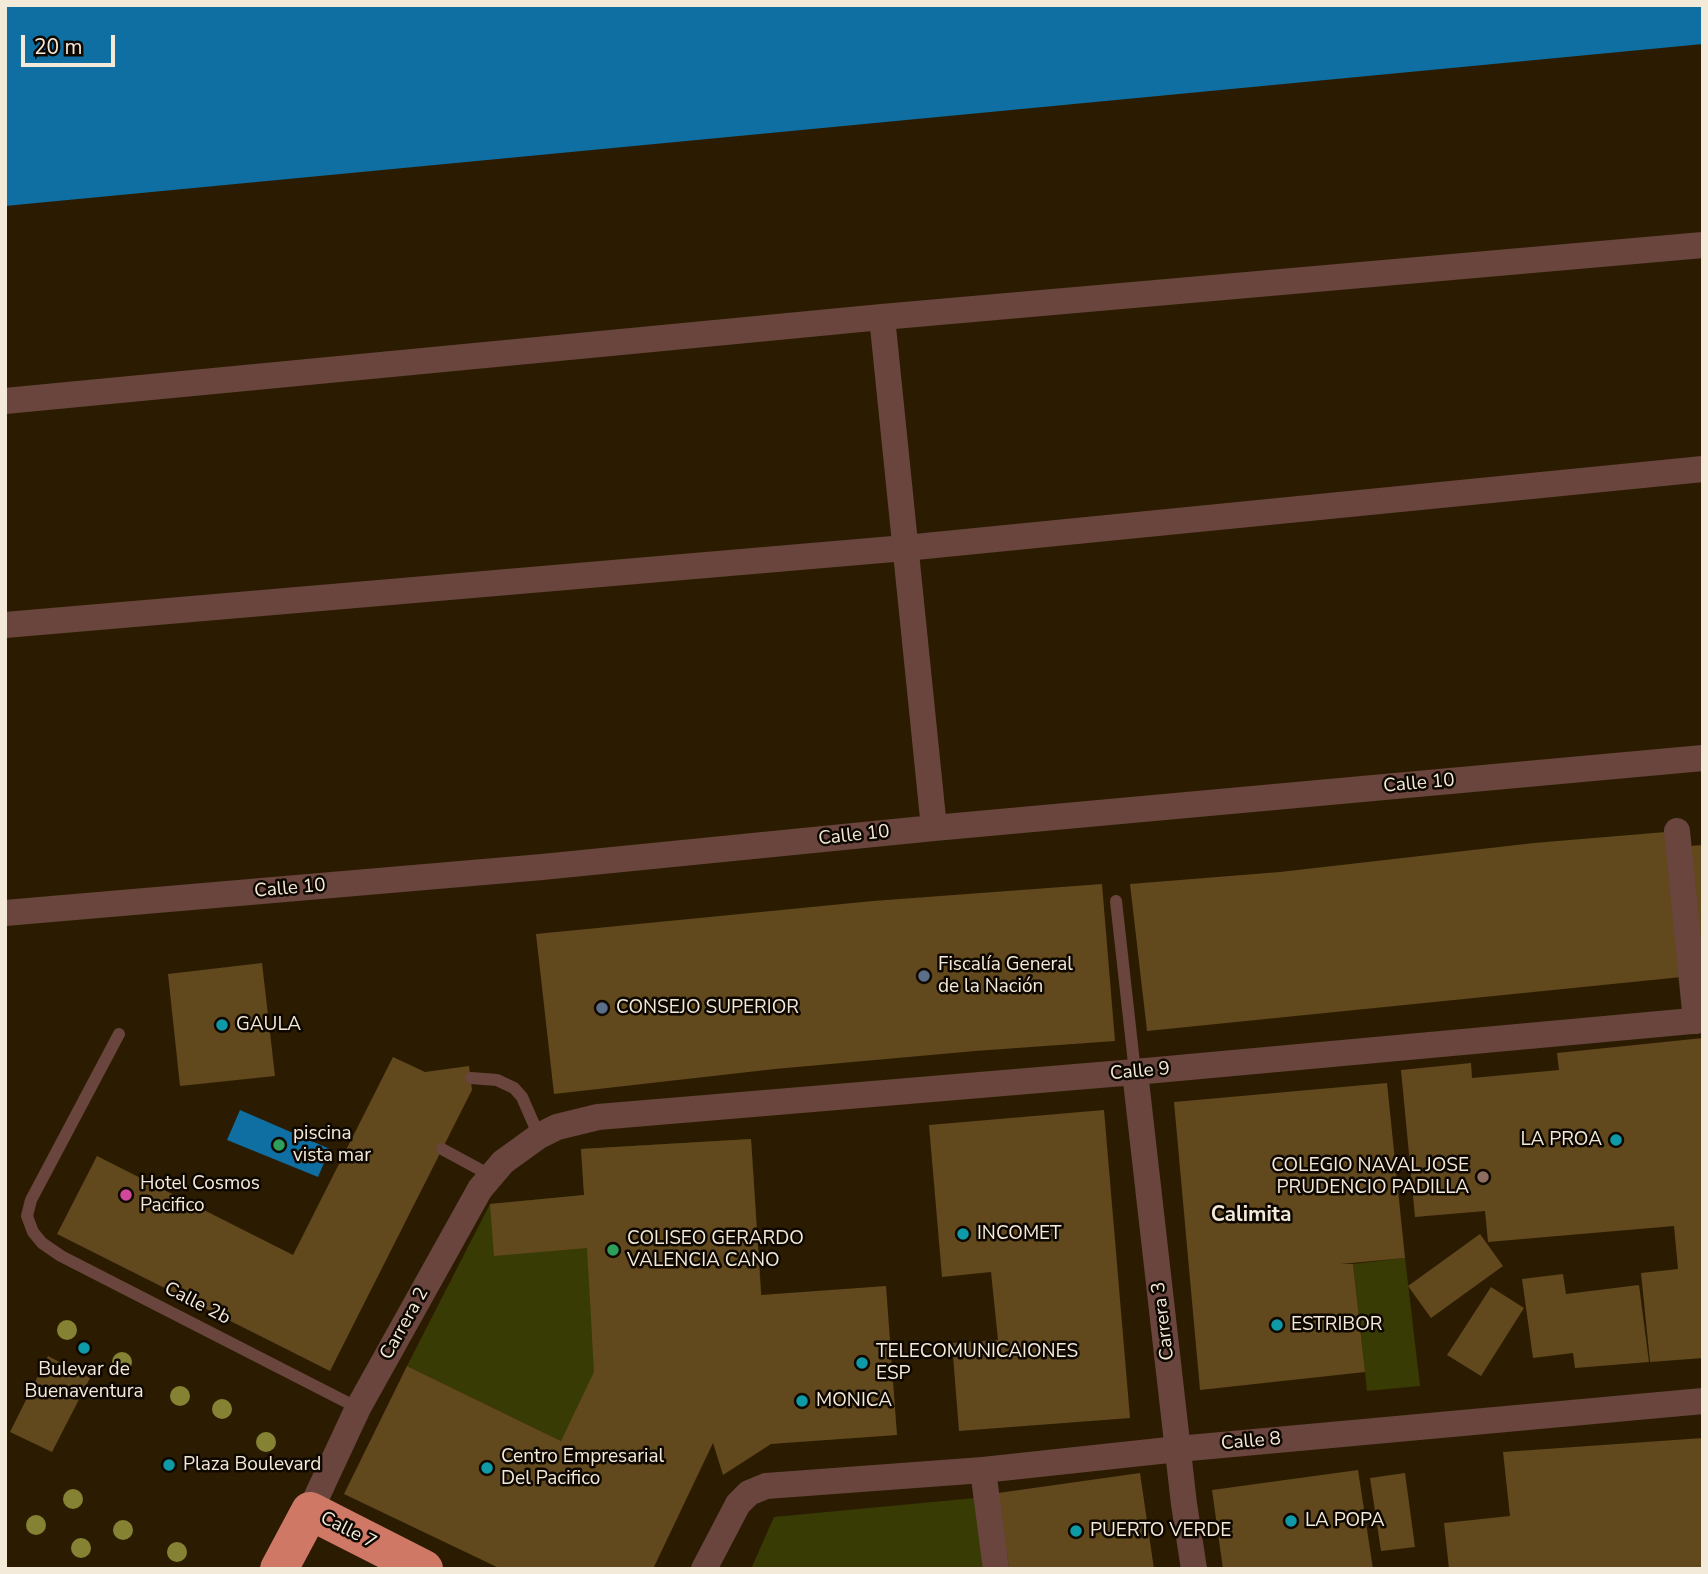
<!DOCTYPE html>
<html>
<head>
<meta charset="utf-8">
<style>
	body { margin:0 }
	#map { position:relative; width:1708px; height:1574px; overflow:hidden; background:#2b1c01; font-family:"Nunito Sans",sans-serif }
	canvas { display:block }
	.frame { position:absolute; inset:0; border:7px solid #f4eada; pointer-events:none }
	.scale { position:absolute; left:21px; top:35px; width:94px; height:32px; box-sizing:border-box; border:4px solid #f4eada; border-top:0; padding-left:9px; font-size:21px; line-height:24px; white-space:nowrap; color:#f4eada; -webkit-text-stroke:5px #0e0801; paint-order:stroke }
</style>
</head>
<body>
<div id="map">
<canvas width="1708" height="1574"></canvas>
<div class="frame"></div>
<div class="scale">20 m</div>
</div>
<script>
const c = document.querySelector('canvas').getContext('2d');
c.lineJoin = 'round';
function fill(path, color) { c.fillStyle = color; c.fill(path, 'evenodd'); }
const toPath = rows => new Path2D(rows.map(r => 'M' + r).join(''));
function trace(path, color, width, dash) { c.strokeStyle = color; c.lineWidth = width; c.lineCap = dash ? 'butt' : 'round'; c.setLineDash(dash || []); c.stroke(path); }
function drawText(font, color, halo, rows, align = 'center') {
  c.font = font + ' "Nunito Sans",sans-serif'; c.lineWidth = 5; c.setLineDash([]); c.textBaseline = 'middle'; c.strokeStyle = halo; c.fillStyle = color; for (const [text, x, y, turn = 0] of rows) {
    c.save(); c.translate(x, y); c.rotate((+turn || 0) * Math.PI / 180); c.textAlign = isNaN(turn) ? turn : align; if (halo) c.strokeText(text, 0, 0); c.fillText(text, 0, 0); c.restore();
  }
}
const green = toPath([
	[751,1139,766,1362,561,1441,407,1366,490,1204,584,1195,581,1149],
	[1405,1258,1420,1386,1367,1391,1353,1264],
	[975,1498,985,1569,751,1569,774,1517]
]);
const water = toPath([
	[5,5,1703,5,1703,44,5,206],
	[240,1110,330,1149,318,1177,227,1140]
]);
const building = toPath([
	[1666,832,1682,977,1147,1031,1130,884,1280,872,1534,843],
	[1703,845,1703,969,1689,846],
	[1102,884,1115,1041,975,1051,775,1069,554,1094,536,934,873,901],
	[262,963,275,1076,180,1086,168,974],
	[1703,1038,1703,1358,1650,1362,1641,1273,1678,1269,1674,1226,1488,1242,1485,1211,1415,1217,1401,1070,1471,1063,1472,1078,1559,1070,1557,1053],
	[393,1057,425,1072,469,1066,472,1090,330,1371,57,1234,97,1156,293,1255],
	[1387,1083,1405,1258,1341,1264,1353,1264,1365,1372,1200,1390,1174,1102],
	[1104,1110,1130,1418,959,1431,952,1343,998,1340,991,1272,942,1277,929,1125],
	[751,1139,761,1295,886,1286,897,1435,771,1444,723,1475,713,1443,653,1569,501,1569,344,1494,407,1366,561,1441,594,1372,587,1248,494,1256,490,1204,584,1195,581,1149],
	[1480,1234,1503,1266,1431,1318,1408,1286],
	[1563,1274,1566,1294,1639,1285,1649,1362,1575,1368,1573,1353,1533,1358,1522,1279],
	[1491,1287,1524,1308,1481,1376,1447,1355],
	[48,1356,90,1378,52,1452,10,1432],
	[1703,1438,1703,1568,1449,1569,1444,1523,1510,1516,1503,1452],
	[1358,1470,1373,1569,1223,1569,1212,1490],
	[1140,1473,1154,1569,1009,1569,998,1493],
	[1405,1473,1415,1547,1381,1551,1370,1478]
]);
const lane = toPath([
	[1116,901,1135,1072],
	[119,1034,31,1200,27,1216,33,1232,42,1243,61,1256,358,1408],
	[471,1078,497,1080,514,1088,522,1097,539,1136],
	[442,1149,490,1175]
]);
const street = toPath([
	[882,317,1703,245],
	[5,401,882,317,934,828],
	[5,625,905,548,1703,469],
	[1677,831,1696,1021],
	[5,913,542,867,934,828,1703,758],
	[1135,1072,1184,1504,1194,1569],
	[983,1470,996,1569],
	[310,1511,358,1408,480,1189,503,1162,539,1136,557,1127,598,1117,1135,1072,1703,1020],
	[704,1569,738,1504,749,1493,766,1486,983,1470,1178,1449,1703,1401]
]);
const highway = toPath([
	[279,1569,310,1511,424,1569]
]);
const trees = [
	[67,1330],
	[122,1362],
	[180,1396],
	[222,1409],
	[266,1442],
	[73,1499],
	[36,1525],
	[123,1530],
	[81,1548],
	[177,1552]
];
const markers = [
	[924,976,7,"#5c6f8a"],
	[602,1008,7,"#5c6f8a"],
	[222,1025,7,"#0f9aa8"],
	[1616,1140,7,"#0f9aa8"],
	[279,1145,7,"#2e9e5b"],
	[1483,1177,7,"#8d6e63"],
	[126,1195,7,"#d1479c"],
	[963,1234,7,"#0f9aa8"],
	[613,1250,7,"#2e9e5b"],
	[1277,1325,7,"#0f9aa8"],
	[84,1348,7,"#0f9aa8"],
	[862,1363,7,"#0f9aa8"],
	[802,1401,7,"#0f9aa8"],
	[169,1465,7,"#0f9aa8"],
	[487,1468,7,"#0f9aa8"],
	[1291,1521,7,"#0f9aa8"],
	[1076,1531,7,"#0f9aa8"]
];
const streetNames = [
	["Calle 10",1419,784,-5],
	["Calle 10",854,836,-6],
	["Calle 10",290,889,-5],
	["Calle 9",1140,1072,-5],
	["Calle 2b",197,1304,27],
	["Carrera 3",1164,1321,-97],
	["Carrera 2",405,1324,-61],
	["Calle 8",1251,1442,-5],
	["Calle 7",348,1531,27]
];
const poiNames = [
	["Fiscalía General",938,965],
	["de la Nación",938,987],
	["CONSEJO SUPERIOR",616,1008],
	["GAULA",236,1025],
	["piscina",293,1134],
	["vista mar",293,1156],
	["LA PROA",1602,1140,"right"],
	["COLEGIO NAVAL JOSE",1469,1166,"right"],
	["PRUDENCIO PADILLA",1469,1188,"right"],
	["Hotel Cosmos",140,1184],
	["Pacifico",140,1206],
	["INCOMET",977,1234],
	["COLISEO GERARDO",627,1239],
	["VALENCIA CANO",627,1261],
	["ESTRIBOR",1291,1325],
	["TELECOMUNICAIONES",876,1352],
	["ESP",876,1374],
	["Bulevar de",84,1370,"center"],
	["Buenaventura",84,1392,"center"],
	["MONICA",816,1401],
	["Centro Empresarial",501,1457],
	["Del Pacifico",501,1479],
	["Plaza Boulevard",183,1465],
	["LA POPA",1305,1521],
	["PUERTO VERDE",1090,1531]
];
const neighbourhoodNames = [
	["Calimita",1251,1216]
];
fill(green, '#393b04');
fill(water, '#0f6ea2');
fill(building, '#61481d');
trace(lane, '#69453e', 12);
trace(street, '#69453e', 26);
trace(highway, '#d07866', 38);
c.fillStyle = '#858234';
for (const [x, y] of trees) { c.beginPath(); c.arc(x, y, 10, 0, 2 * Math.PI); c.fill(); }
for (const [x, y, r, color] of markers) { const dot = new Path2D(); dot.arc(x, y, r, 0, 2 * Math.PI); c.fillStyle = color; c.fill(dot); trace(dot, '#0e0801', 2.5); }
drawText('19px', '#f4eada', '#0e0801', streetNames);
drawText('19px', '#f4eada', '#0e0801', poiNames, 'left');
drawText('bold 21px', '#f4eada', '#0e0801', neighbourhoodNames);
</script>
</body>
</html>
